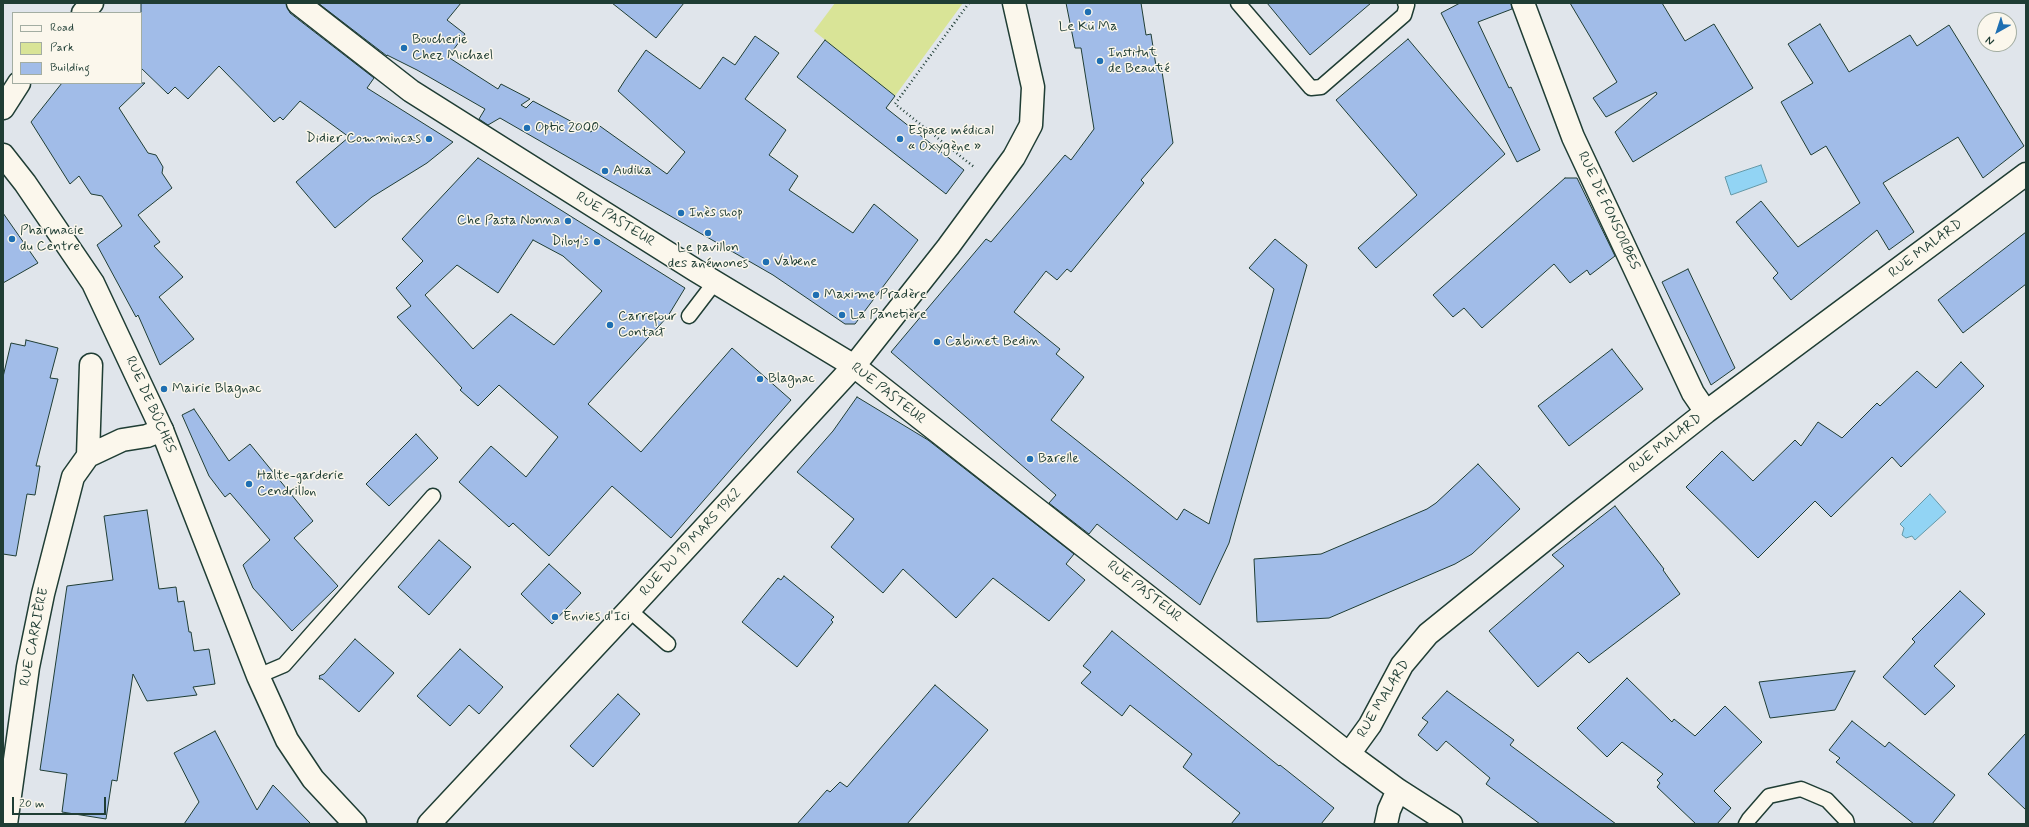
<!DOCTYPE html>
<html>
<head>
<meta charset="utf-8">
<style>
	body { margin:0 }
	#map { position:relative; width:2029px; height:827px; overflow:hidden; background:#e0e5eb; font-family:Mynerve,sans-serif }
	canvas { display:block }
	.frame { position:absolute; inset:0; border:4px solid #1f3d34; pointer-events:none }
	.legend { position:absolute; left:12px; top:12px; width:130px; height:72px; box-sizing:border-box; background:#fbf7ec; border:1px solid #a3ada2; margin:0; padding:5px 7px; list-style:none; font-size:12px; color:#1f3d34 }
	.legend li { display:flex; align-items:center; gap:8px; height:20px }
	.legend b { width:20px; border:1px solid #a3ada2 }
	.north { position:absolute; left:1977px; top:12px; width:40px; height:40px; box-sizing:border-box; background:#fbf7ec; border:1px solid #a3ada2; border-radius:50%; rotate:219deg; font-size:11px; font-weight:700; line-height:16px; text-align:center; color:#1f3d34 }
	.north::after { content:''; display:block; margin:auto; width:14px; height:18px; background:#1f6fb2; clip-path:polygon(50% 0,100% 100%,50% 72%,0 100%) }
	.scale { position:absolute; left:12px; top:797px; width:94px; height:18px; box-sizing:border-box; border:2px solid #1f3d34; border-top:0; padding-left:5px; font-size:12px; line-height:14px; white-space:nowrap; color:#1f3d34; -webkit-text-stroke:3px #fbf7ec; paint-order:stroke }
</style>
</head>
<body>
<div id="map">
<canvas width="2029" height="827"></canvas>
<div class="frame"></div>
<ul class="legend">
<li><b style="height:5px;background:#fbf7ec"></b>Road</li>
<li><b style="height:11px;background:#d9e497"></b>Park</li>
<li><b style="height:11px;background:#a1bce8"></b>Building</li>
</ul>
<div class="north">N</div>
<div class="scale">20 m</div>
</div>
<script>
const c = document.querySelector('canvas').getContext('2d');
c.lineJoin = 'round';
function fill(path, color) { c.fillStyle = color; c.fill(path, 'evenodd'); }
const toPath = rows => new Path2D(rows.map(r => 'M' + r).join(''));
function trace(path, color, width, dash) { c.strokeStyle = color; c.lineWidth = width; c.lineCap = dash ? 'butt' : 'round'; c.setLineDash(dash || []); c.stroke(path); }
function drawText(font, color, halo, rows, align = 'center') {
  c.font = font + ' Mynerve,sans-serif'; c.lineWidth = 3; c.setLineDash([]); c.textBaseline = 'middle'; c.strokeStyle = halo; c.fillStyle = color; for (const [text, x, y, turn = 0] of rows) {
    c.save(); c.translate(x, y); c.rotate((+turn || 0) * Math.PI / 180); c.textAlign = isNaN(turn) ? turn : align; if (halo) c.strokeText(text, 0, 0); c.fillText(text, 0, 0); c.restore();
  }
}
const green = toPath([
	[835,3,963,3,895,96,814,31]
]);
const water = toPath([
	[1761,165,1767,182,1731,195,1725,177,1761,165],
	[1930,494,1946,512,1915,540,1912,536,1906,538,1902,535,1904,528,1900,524,1930,494]
]);
const building = toPath([
	[141,3,286,3,290,13,374,78,367,88,453,142,427,163,372,197,335,228,296,182,349,137,300,101,283,120,280,117,274,122,219,66,188,99,175,87,168,94,141,68,141,3],
	[318,3,461,3,447,20,465,34,448,57,498,89,501,84,530,99,521,105,526,108,533,101,591,132,597,124,667,174,685,152,618,91,625,80,646,50,700,89,723,57,735,65,755,36,779,53,745,99,786,130,769,155,798,176,789,190,853,233,874,204,918,240,855,324,845,324,773,275,500,118,488,125,479,119,485,109,417,70,387,55,387,56,318,3],
	[612,3,684,3,656,38,612,3],
	[1066,3,1141,3,1146,35,1151,34,1156,66,1161,65,1173,143,1141,180,1144,183,1071,272,1067,269,1057,280,1046,271,1014,312,1060,349,1056,354,1084,377,1051,420,1177,520,1184,509,1209,524,1274,289,1249,268,1275,239,1307,265,1229,543,1200,605,1097,524,1089,534,1049,503,1056,495,891,352,986,239,991,242,1065,155,1071,160,1094,129,1081,48,1075,48,1066,3],
	[1267,3,1371,3,1310,55,1267,3],
	[1460,3,1511,3,1512,9,1478,22,1509,88,1511,87,1540,150,1517,162,1441,13,1460,3],
	[1570,3,1662,3,1685,41,1714,24,1753,88,1633,162,1615,132,1657,94,1656,92,1606,117,1593,98,1617,82,1570,3],
	[1820,24,1849,72,1910,35,1917,46,1949,25,2024,146,1983,178,1958,137,1883,183,1914,232,1889,250,1877,230,1791,300,1773,278,1778,273,1736,222,1761,201,1798,247,1860,203,1826,146,1811,155,1781,102,1813,83,1788,44,1820,24],
	[1408,39,1505,154,1376,268,1358,248,1417,195,1336,100,1408,39],
	[825,40,895,96,886,108,964,170,946,194,797,77,825,40],
	[62,83,145,83,119,108,148,153,156,155,163,167,162,173,172,188,138,215,160,242,154,246,183,277,159,297,194,339,160,365,138,315,136,317,97,245,122,226,102,196,91,194,79,176,70,184,31,122,62,83],
	[478,158,685,288,668,316,588,404,641,452,732,348,791,400,671,538,612,486,549,556,513,523,509,527,459,482,491,446,526,477,558,437,499,385,478,406,460,390,462,388,397,317,411,306,396,288,423,261,402,239,478,158],
	[533,240,563,256,602,291,554,345,511,314,473,349,425,295,457,265,498,293,533,240],
	[1565,178,1577,178,1615,256,1590,275,1587,270,1570,283,1554,264,1482,328,1464,308,1453,317,1433,295,1565,178],
	[3,213,38,263,3,283,3,213],
	[2026,232,2026,284,1963,333,1938,300,2026,232],
	[1688,269,1735,368,1711,385,1662,282,1688,269],
	[26,340,58,348,50,378,58,379,36,466,40,466,35,495,27,494,16,556,3,554,3,377,11,343,25,346,26,340],
	[1612,349,1643,389,1569,446,1538,406,1612,349],
	[1961,362,1984,386,1901,467,1892,457,1831,517,1815,501,1758,558,1686,487,1722,451,1753,481,1795,440,1801,446,1818,422,1842,438,1877,403,1880,406,1917,371,1936,388,1961,362],
	[857,397,928,440,1074,554,1066,564,1085,580,1049,621,993,578,956,618,903,569,883,593,831,547,854,519,797,472,833,431,857,397],
	[194,409,229,461,250,444,313,521,294,538,338,586,292,631,253,588,243,565,270,540,230,493,225,497,209,476,182,415,194,409],
	[416,434,438,458,389,506,366,484,416,434],
	[1478,464,1520,509,1472,554,1455,564,1329,618,1257,622,1254,559,1321,554,1427,509,1436,503,1478,464],
	[1615,506,1664,569,1663,570,1680,594,1589,663,1578,652,1538,687,1489,631,1564,566,1552,555,1615,506],
	[147,510,159,589,176,587,178,602,184,601,189,632,191,632,194,651,209,649,215,684,193,687,197,695,147,701,133,674,117,781,112,780,106,819,62,812,67,774,40,770,67,586,113,580,104,516,147,510],
	[439,540,471,567,429,615,398,587,439,540],
	[549,564,581,593,552,624,521,594,549,564],
	[784,576,834,617,831,620,833,622,797,667,742,622,778,578,781,580,784,576],
	[1960,591,1985,614,1934,666,1955,686,1925,715,1883,677,1915,642,1912,639,1960,591],
	[1112,631,1279,766,1280,765,1334,808,1321,824,1231,824,1240,813,1183,767,1192,754,1130,705,1122,716,1081,683,1091,672,1083,666,1112,631],
	[355,639,394,673,359,712,322,679,319,679,320,677,319,676,324,674,355,639],
	[460,649,503,687,479,714,469,705,450,726,417,696,460,649],
	[1855,671,1835,710,1770,718,1759,682,1855,671],
	[1627,678,1672,722,1674,719,1695,736,1725,706,1762,742,1714,791,1731,808,1717,824,1696,824,1657,787,1660,783,1657,780,1663,774,1622,742,1607,757,1577,728,1627,678],
	[935,685,988,730,907,824,797,824,827,790,830,792,840,782,847,787,935,685],
	[1447,691,1514,740,1510,745,1616,824,1540,824,1486,784,1490,778,1446,741,1437,751,1418,735,1428,722,1422,718,1447,691],
	[618,694,640,714,593,767,570,746,618,694],
	[1852,721,1885,747,1889,742,1955,795,1932,824,1914,824,1836,762,1840,758,1829,750,1852,721],
	[215,731,257,810,273,785,311,824,184,824,199,802,174,753,215,731],
	[2026,733,2026,810,1988,774,2026,733]
]);
const path = toPath([
	[969,3,895,104,974,167]
]);
const lane = toPath([
	[1238,3,1311,88,1321,87,1404,15,1407,5,1405,3],
	[689,316,715,282],
	[629,610,668,644],
	[258,676,284,665,433,496],
	[1746,824,1749,819,1769,796,1801,789,1827,800,1846,820,1847,824]
]);
const street = toPath([
	[298,3,411,91,695,270,854,366,1349,754,1398,790,1451,824],
	[1523,3,1573,137,1693,393,1706,412],
	[88,456,91,365],
	[1349,754,1370,725,1402,665,1428,634,1574,516,1706,412,2026,174],
	[6,824,28,667,43,594,73,477,88,456,122,440,147,436,162,430],
	[429,824,629,610,854,366,948,247,1014,157,1031,125,1033,87,1014,3],
	[1386,824,1389,810,1398,790]
]);
const secondary = toPath([
	[83,13,92,3],
	[3,108,19,83],
	[3,155,25,183,93,283,162,430,258,676,287,740,313,779,355,824]
]);
const markers = [
	[1088,12,4,"#1f6fb2"],
	[404,48,4,"#1f6fb2"],
	[1100,61,4,"#1f6fb2"],
	[527,128,4,"#1f6fb2"],
	[429,139,4,"#1f6fb2"],
	[900,139,4,"#1f6fb2"],
	[605,171,4,"#1f6fb2"],
	[681,213,4,"#1f6fb2"],
	[568,221,4,"#1f6fb2"],
	[708,233,4,"#1f6fb2"],
	[12,239,4,"#1f6fb2"],
	[597,242,4,"#1f6fb2"],
	[766,262,4,"#1f6fb2"],
	[816,295,4,"#1f6fb2"],
	[842,315,4,"#1f6fb2"],
	[610,325,4,"#1f6fb2"],
	[937,342,4,"#1f6fb2"],
	[760,379,4,"#1f6fb2"],
	[164,389,4,"#1f6fb2"],
	[1030,459,4,"#1f6fb2"],
	[249,484,4,"#1f6fb2"],
	[555,617,4,"#1f6fb2"]
];
const poiNames = [
	["Le Kü Ma",1088,27,"center"],
	["Boucherie",412,40],
	["Chez Michael",412,56],
	["Institut",1108,53],
	["de Beauté",1108,69],
	["Optic 2000",535,128],
	["Espace médical",908,131],
	["« Oxygène »",908,147],
	["Didier Commincas",421,139,"right"],
	["Audika",613,171],
	["Inès shop",689,213],
	["Che Pasta Nonna",560,221,"right"],
	["Pharmacie",20,231],
	["du Centre",20,247],
	["Diloy's",589,242,"right"],
	["Le pavillon",708,248,"center"],
	["des anémones",708,264,"center"],
	["Vabene",774,262],
	["Maxime Pradère",824,295],
	["La Panetière",850,315],
	["Carrefour",618,317],
	["Contact",618,333],
	["Cabinet Bedin",945,342],
	["Blagnac",768,379],
	["Mairie Blagnac",172,389],
	["Barelle",1038,459],
	["Halte-garderie",257,476],
	["Cendrillon",257,492],
	["Envies d'Ici",563,617]
];
const streetNames = [
	["RUE DE FONSORBES",1608,211,65],
	["RUE PASTEUR",615,220,32],
	["RUE MALARD",1926,249,-37],
	["RUE PASTEUR",888,394,38],
	["RUE DE BÛCHES",150,405,66],
	["RUE MALARD",1666,444,-38],
	["RUE DU 19 MARS 1962",691,543,-47],
	["RUE PASTEUR",1144,592,38],
	["RUE CARRIÈRE",35,637,-79],
	["RUE MALARD",1384,699,-59]
];
fill(green, '#d9e497');
fill(water, '#92d4f4');
trace(water, '#6498a7', 1);
fill(building, '#a1bce8');
trace(building, '#1f3d34', 1);
trace(lane, '#1f3d34', 17);
trace(street, '#1f3d34', 25);
trace(secondary, '#1f3d34', 25);
trace(path, '#1f3d34', 2.5, [1, 3]);
trace(lane, '#fbf7ec', 14);
trace(street, '#fbf7ec', 22);
trace(secondary, '#fbf7ec', 22);
for (const [x, y, r, color] of markers) { const dot = new Path2D(); dot.arc(x, y, r, 0, 2 * Math.PI); c.fillStyle = color; c.fill(dot); trace(dot, '#fbf7ec', 1.5); }
drawText('14px', '#1f3d34', '#fbf7ec', poiNames, 'left');
drawText('14px', '#1f3d34', '#fbf7ec', streetNames);
</script>
</body>
</html>
